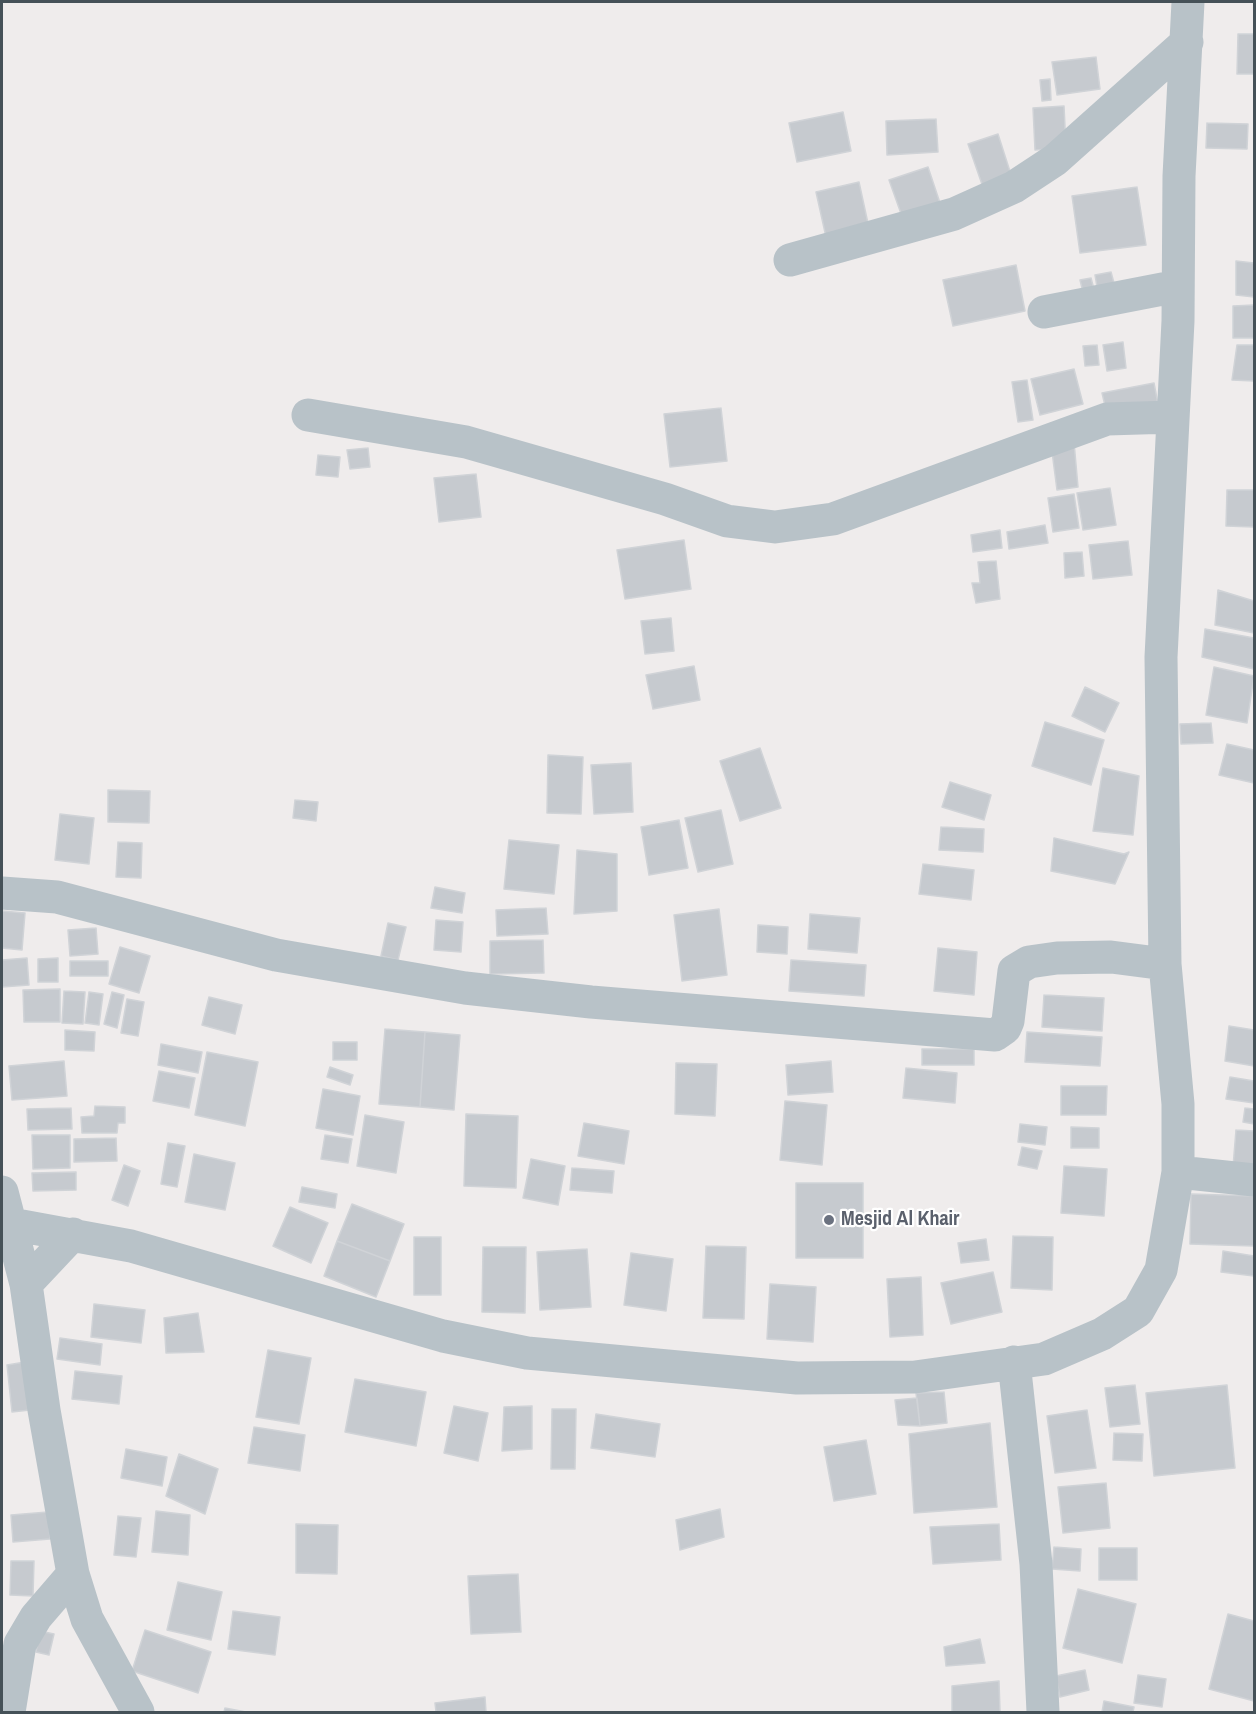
<!DOCTYPE html>
<html>
<head>
<meta charset="utf-8">
<style>
	body { margin:0 }
	#map { position:relative; width:1256px; height:1714px; overflow:hidden; background:#efecec; font-family:"Archivo Narrow",sans-serif }
	canvas { display:block }
	.frame { position:absolute; inset:0; border:3px solid #455158; pointer-events:none }
</style>
</head>
<body>
<div id="map">
<canvas width="1256" height="1714"></canvas>
<div class="frame"></div>
</div>
<script>
const c = document.querySelector('canvas').getContext('2d');
c.lineJoin = 'round';
function fill(path, color) { c.fillStyle = color; c.fill(path, 'evenodd'); }
const toPath = rows => new Path2D(rows.map(r => 'M' + r).join(''));
function trace(path, color, width, dash) { c.strokeStyle = color; c.lineWidth = width; c.lineCap = dash ? 'butt' : 'round'; c.setLineDash(dash || []); c.stroke(path); }
function drawText(font, color, halo, rows, align = 'center') {
  c.font = font + ' "Archivo Narrow",sans-serif'; c.lineWidth = 4.5; c.setLineDash([]); c.textBaseline = 'middle'; c.strokeStyle = halo; c.fillStyle = color; for (const [text, x, y, turn = 0] of rows) {
    c.save(); c.translate(x, y); c.rotate((+turn || 0) * Math.PI / 180); c.textAlign = isNaN(turn) ? turn : align; if (halo) c.strokeText(text, 0, 0); c.fillText(text, 0, 0); c.restore();
  }
}
const building = toPath([
	[1238,34,1254,34,1254,74,1237,74,1238,34],
	[1096,57,1100,89,1057,95,1052,62,1096,57],
	[1050,79,1051,100,1042,101,1040,80,1050,79],
	[1064,106,1066,148,1035,150,1033,108,1064,106],
	[843,112,851,151,797,162,789,123,843,112],
	[936,119,938,152,887,155,886,121,936,119],
	[1207,123,1248,124,1247,149,1206,148,1207,123],
	[998,134,1014,184,985,193,968,144,998,134],
	[928,167,942,209,904,222,889,180,928,167],
	[859,182,869,228,826,237,816,192,859,182],
	[1137,187,1146,245,1080,253,1072,196,1137,187],
	[1236,261,1254,263,1254,297,1236,295,1236,261],
	[1016,265,1025,311,953,326,943,280,1016,265],
	[1111,272,1114,283,1097,287,1095,275,1111,272],
	[1091,278,1095,293,1084,296,1080,280,1091,278],
	[1254,305,1254,338,1233,338,1233,306,1254,305],
	[1123,342,1126,368,1107,371,1103,345,1123,342],
	[1097,345,1099,365,1085,366,1083,346,1097,345],
	[1237,345,1254,345,1254,381,1232,380,1237,345],
	[1074,369,1083,404,1040,415,1031,379,1074,369],
	[1027,380,1033,420,1018,422,1012,382,1027,380],
	[1154,383,1158,404,1107,414,1102,393,1154,383],
	[721,408,727,461,670,467,664,414,721,408],
	[1074,442,1078,487,1057,490,1051,444,1074,442],
	[368,448,370,467,350,469,347,450,368,448],
	[318,455,340,457,338,477,316,475,318,455],
	[476,474,481,517,439,522,434,478,476,474],
	[1110,488,1116,525,1083,530,1077,493,1110,488],
	[1227,490,1254,490,1254,527,1226,526,1227,490],
	[1074,494,1079,528,1053,532,1048,498,1074,494],
	[1045,525,1048,543,1009,549,1007,532,1045,525],
	[1000,530,1002,548,973,552,971,535,1000,530],
	[684,540,691,589,625,599,617,550,684,540],
	[1128,541,1132,575,1093,579,1089,545,1128,541],
	[1082,552,1084,576,1065,578,1064,553,1082,552],
	[996,561,1000,599,976,603,972,583,980,583,978,562,996,561],
	[1218,590,1254,601,1254,633,1215,625,1218,590],
	[671,618,674,651,645,654,641,621,671,618],
	[1205,629,1254,638,1254,669,1202,657,1205,629],
	[694,666,700,700,653,709,646,675,694,666],
	[1214,667,1254,676,1247,723,1206,715,1214,667],
	[1085,687,1119,703,1105,732,1072,716,1085,687],
	[1045,722,1104,740,1091,785,1032,766,1045,722],
	[1211,723,1213,743,1181,744,1180,724,1211,723],
	[1227,744,1254,750,1254,783,1219,775,1227,744],
	[760,748,781,808,740,821,720,761,760,748],
	[548,755,583,757,581,814,547,813,548,755],
	[631,763,633,812,594,814,591,765,631,763],
	[1103,768,1139,776,1133,835,1093,831,1103,768],
	[950,782,991,795,984,820,942,807,950,782],
	[108,790,150,791,149,823,108,822,108,790],
	[295,800,318,802,316,821,293,818,295,800],
	[721,810,733,864,698,872,685,818,721,810],
	[60,814,94,818,89,864,55,860,60,814],
	[679,820,688,868,649,875,641,827,679,820],
	[941,827,984,829,983,852,939,850,941,827],
	[1054,838,1124,854,1129,852,1115,884,1051,871,1054,838],
	[509,840,559,845,554,894,504,889,509,840],
	[118,842,142,843,141,878,116,877,118,842],
	[577,850,617,854,617,911,574,914,577,850],
	[923,864,974,870,971,900,919,894,923,864],
	[435,887,465,893,462,913,431,908,435,887],
	[546,908,548,934,497,936,496,910,546,908],
	[719,909,727,975,682,981,674,915,719,909],
	[2,911,25,913,22,950,2,948,2,911],
	[810,914,860,918,857,953,808,949,810,914],
	[436,920,463,922,461,952,434,950,436,920],
	[388,923,406,927,398,960,381,956,388,923],
	[758,925,788,927,787,954,757,952,758,925],
	[96,928,98,954,70,956,68,930,96,928],
	[543,940,544,973,490,974,490,941,543,940],
	[120,947,150,956,139,993,109,984,120,947],
	[938,948,977,952,974,995,934,991,938,948],
	[27,958,29,985,2,987,2,960,27,958],
	[58,958,58,982,38,982,38,959,58,958],
	[791,960,866,965,864,996,789,991,791,960],
	[70,961,108,961,108,976,70,976,70,961],
	[60,989,60,1022,24,1022,23,990,60,989],
	[64,991,85,992,83,1024,62,1023,64,991],
	[89,992,103,994,99,1025,85,1023,89,992],
	[112,992,124,995,117,1028,104,1024,112,992],
	[1044,995,1104,998,1102,1031,1042,1027,1044,995],
	[209,997,242,1005,235,1034,202,1025,209,997],
	[127,999,144,1002,138,1036,121,1033,127,999],
	[1229,1026,1254,1030,1254,1066,1225,1061,1229,1026],
	[385,1029,425,1032,420,1107,379,1104,385,1029],
	[65,1030,95,1032,94,1051,65,1050,65,1030],
	[425,1032,460,1035,454,1110,420,1107,425,1032],
	[1027,1032,1102,1037,1100,1066,1025,1062,1027,1032],
	[333,1042,357,1042,357,1060,333,1060,333,1042],
	[161,1044,202,1052,198,1073,158,1065,161,1044],
	[922,1049,974,1049,974,1065,922,1065,922,1049],
	[207,1052,258,1062,245,1126,195,1115,207,1052],
	[64,1061,67,1096,12,1100,9,1066,64,1061],
	[831,1061,833,1092,788,1095,786,1065,831,1061],
	[676,1063,717,1064,715,1116,675,1114,676,1063],
	[330,1067,353,1075,350,1085,327,1077,330,1067],
	[906,1068,957,1073,955,1103,903,1098,906,1068],
	[159,1071,195,1078,189,1108,153,1101,159,1071],
	[1230,1077,1254,1081,1254,1103,1226,1099,1230,1077],
	[1061,1086,1107,1086,1106,1115,1061,1115,1061,1086],
	[323,1089,360,1096,353,1135,316,1128,323,1089],
	[785,1101,827,1105,822,1165,780,1160,785,1101],
	[95,1106,125,1107,125,1123,118,1123,117,1133,82,1133,81,1117,94,1116,95,1106],
	[71,1108,72,1129,28,1130,27,1109,71,1108],
	[1245,1108,1254,1109,1254,1124,1243,1122,1245,1108],
	[466,1114,518,1116,516,1188,464,1186,466,1114],
	[365,1115,404,1122,396,1173,357,1166,365,1115],
	[584,1123,629,1131,624,1164,578,1156,584,1123],
	[1020,1124,1047,1127,1045,1145,1018,1142,1020,1124],
	[1071,1127,1099,1128,1099,1148,1071,1148,1071,1127],
	[1236,1130,1254,1131,1254,1168,1233,1167,1236,1130],
	[32,1135,70,1135,70,1168,33,1169,32,1135],
	[325,1135,352,1139,348,1163,321,1159,325,1135],
	[116,1138,117,1161,74,1162,74,1139,116,1138],
	[168,1143,185,1146,177,1187,161,1184,168,1143],
	[1022,1147,1042,1151,1037,1169,1018,1165,1022,1147],
	[194,1154,235,1163,225,1210,185,1202,194,1154],
	[531,1159,565,1166,558,1205,523,1198,531,1159],
	[124,1165,140,1171,128,1206,112,1200,124,1165],
	[1064,1166,1107,1169,1104,1216,1061,1213,1064,1166],
	[572,1168,614,1171,612,1193,570,1190,572,1168],
	[76,1172,76,1190,33,1191,32,1173,76,1172],
	[796,1183,863,1183,863,1258,796,1258,796,1183],
	[302,1187,337,1194,335,1208,299,1202,302,1187],
	[1191,1194,1254,1196,1254,1246,1190,1244,1191,1194],
	[352,1204,404,1224,390,1261,337,1241,352,1204],
	[290,1207,328,1223,311,1263,273,1246,290,1207],
	[1013,1236,1053,1237,1052,1290,1011,1288,1013,1236],
	[414,1237,441,1237,441,1295,414,1295,414,1237],
	[986,1239,989,1260,961,1263,958,1243,986,1239],
	[337,1241,390,1261,376,1297,324,1276,337,1241],
	[706,1246,746,1247,744,1319,703,1318,706,1246],
	[483,1247,526,1247,525,1313,482,1312,483,1247],
	[587,1249,591,1307,540,1310,537,1252,587,1249],
	[1223,1251,1254,1256,1254,1276,1221,1272,1223,1251],
	[631,1253,673,1259,666,1311,624,1305,631,1253],
	[993,1272,1002,1312,951,1324,941,1283,993,1272],
	[921,1277,923,1335,890,1337,887,1279,921,1277],
	[770,1284,816,1287,813,1342,767,1339,770,1284],
	[94,1304,145,1310,141,1343,91,1337,94,1304],
	[198,1313,204,1352,166,1353,164,1318,198,1313],
	[60,1338,102,1344,100,1365,57,1359,60,1338],
	[268,1350,311,1358,299,1424,256,1417,268,1350],
	[25,1362,30,1410,12,1412,7,1365,25,1362],
	[75,1371,122,1376,119,1404,72,1399,75,1371],
	[355,1379,426,1392,416,1446,345,1432,355,1379],
	[1135,1385,1140,1424,1110,1427,1105,1388,1135,1385],
	[1227,1385,1235,1468,1154,1476,1146,1393,1227,1385],
	[944,1392,947,1423,920,1426,916,1393,944,1392],
	[917,1398,920,1426,898,1425,895,1400,917,1398],
	[454,1406,488,1413,478,1461,444,1453,454,1406],
	[532,1406,532,1449,502,1451,504,1407,532,1406],
	[552,1409,576,1409,575,1469,551,1469,552,1409],
	[1087,1410,1096,1468,1055,1473,1047,1416,1087,1410],
	[596,1414,660,1424,655,1457,591,1448,596,1414],
	[990,1423,997,1507,914,1513,909,1434,990,1423],
	[254,1427,305,1435,300,1471,248,1463,254,1427],
	[1114,1433,1143,1434,1142,1461,1113,1460,1114,1433],
	[866,1440,876,1494,834,1501,824,1447,866,1440],
	[126,1449,167,1457,162,1486,121,1478,126,1449],
	[179,1454,218,1469,205,1514,166,1496,179,1454],
	[1106,1483,1110,1528,1063,1533,1058,1487,1106,1483],
	[720,1509,724,1537,680,1550,676,1520,720,1509],
	[156,1511,190,1515,188,1555,152,1552,156,1511],
	[48,1512,50,1539,13,1542,11,1515,48,1512],
	[118,1516,141,1518,136,1557,114,1555,118,1516],
	[296,1524,338,1525,337,1574,296,1573,296,1524],
	[999,1524,1001,1560,933,1564,930,1527,999,1524],
	[1054,1547,1081,1549,1080,1571,1052,1569,1054,1547],
	[1099,1548,1137,1548,1137,1580,1099,1580,1099,1548],
	[11,1561,34,1561,33,1596,10,1595,11,1561],
	[518,1574,521,1632,471,1634,468,1576,518,1574],
	[178,1582,222,1592,211,1640,167,1630,178,1582],
	[1078,1589,1136,1604,1122,1663,1063,1648,1078,1589],
	[233,1611,280,1617,275,1655,228,1649,233,1611],
	[1228,1614,1254,1621,1254,1701,1209,1689,1228,1614],
	[145,1630,211,1652,198,1693,132,1671,145,1630],
	[40,1631,54,1634,49,1655,36,1652,40,1631],
	[980,1639,985,1663,946,1666,944,1647,980,1639],
	[1085,1670,1089,1690,1060,1697,1056,1676,1085,1670],
	[1138,1675,1166,1679,1162,1707,1134,1703,1138,1675],
	[999,1681,1000,1712,952,1712,952,1686,999,1681],
	[485,1697,486,1712,436,1712,435,1703,485,1697],
	[1104,1701,1134,1707,1133,1712,1102,1712,1104,1701],
	[225,1708,246,1712,224,1712,225,1708]
]);
const street = toPath([
	[790,260,954,214,1014,187,1055,160,1187,42],
	[1044,312,1178,286],
	[308,415,466,442,665,499,727,521,775,527,833,519,1107,419,1173,417],
	[2,893,57,897,276,955,465,988,591,1002,995,1035,1005,1028,1008,1021,1014,971,1029,962,1057,958,1111,957,1165,964],
	[1178,1172,1254,1180],
	[2,1192,26,1284,44,1410,73,1574,87,1619,138,1712],
	[11,1224,131,1246,443,1336,527,1353,797,1378,915,1377,1044,1359,1102,1334,1138,1311,1161,1270,1178,1172,1178,1104,1165,964,1161,657,1178,321,1179,176,1188,2],
	[26,1284,73,1234],
	[1014,1362,1036,1564,1043,1712],
	[9,1712,20,1644,36,1617,73,1574]
]);
const markers = [
	[829,1220,6,"#6b7280"]
];
const worshipNames = [
	["Mesjid Al Khair",841,1220]
];
fill(building, '#c6cacf');
trace(building, '#d0d3d7', 1.5);
trace(street, '#b8c2c8', 33);
for (const [x, y, r, color] of markers) { const dot = new Path2D(); dot.arc(x, y, r, 0, 2 * Math.PI); c.fillStyle = color; c.fill(dot); trace(dot, '#fff', 2); }
drawText('bold 20px', '#5b616d', '#fff', worshipNames, 'left');
</script>
</body>
</html>
